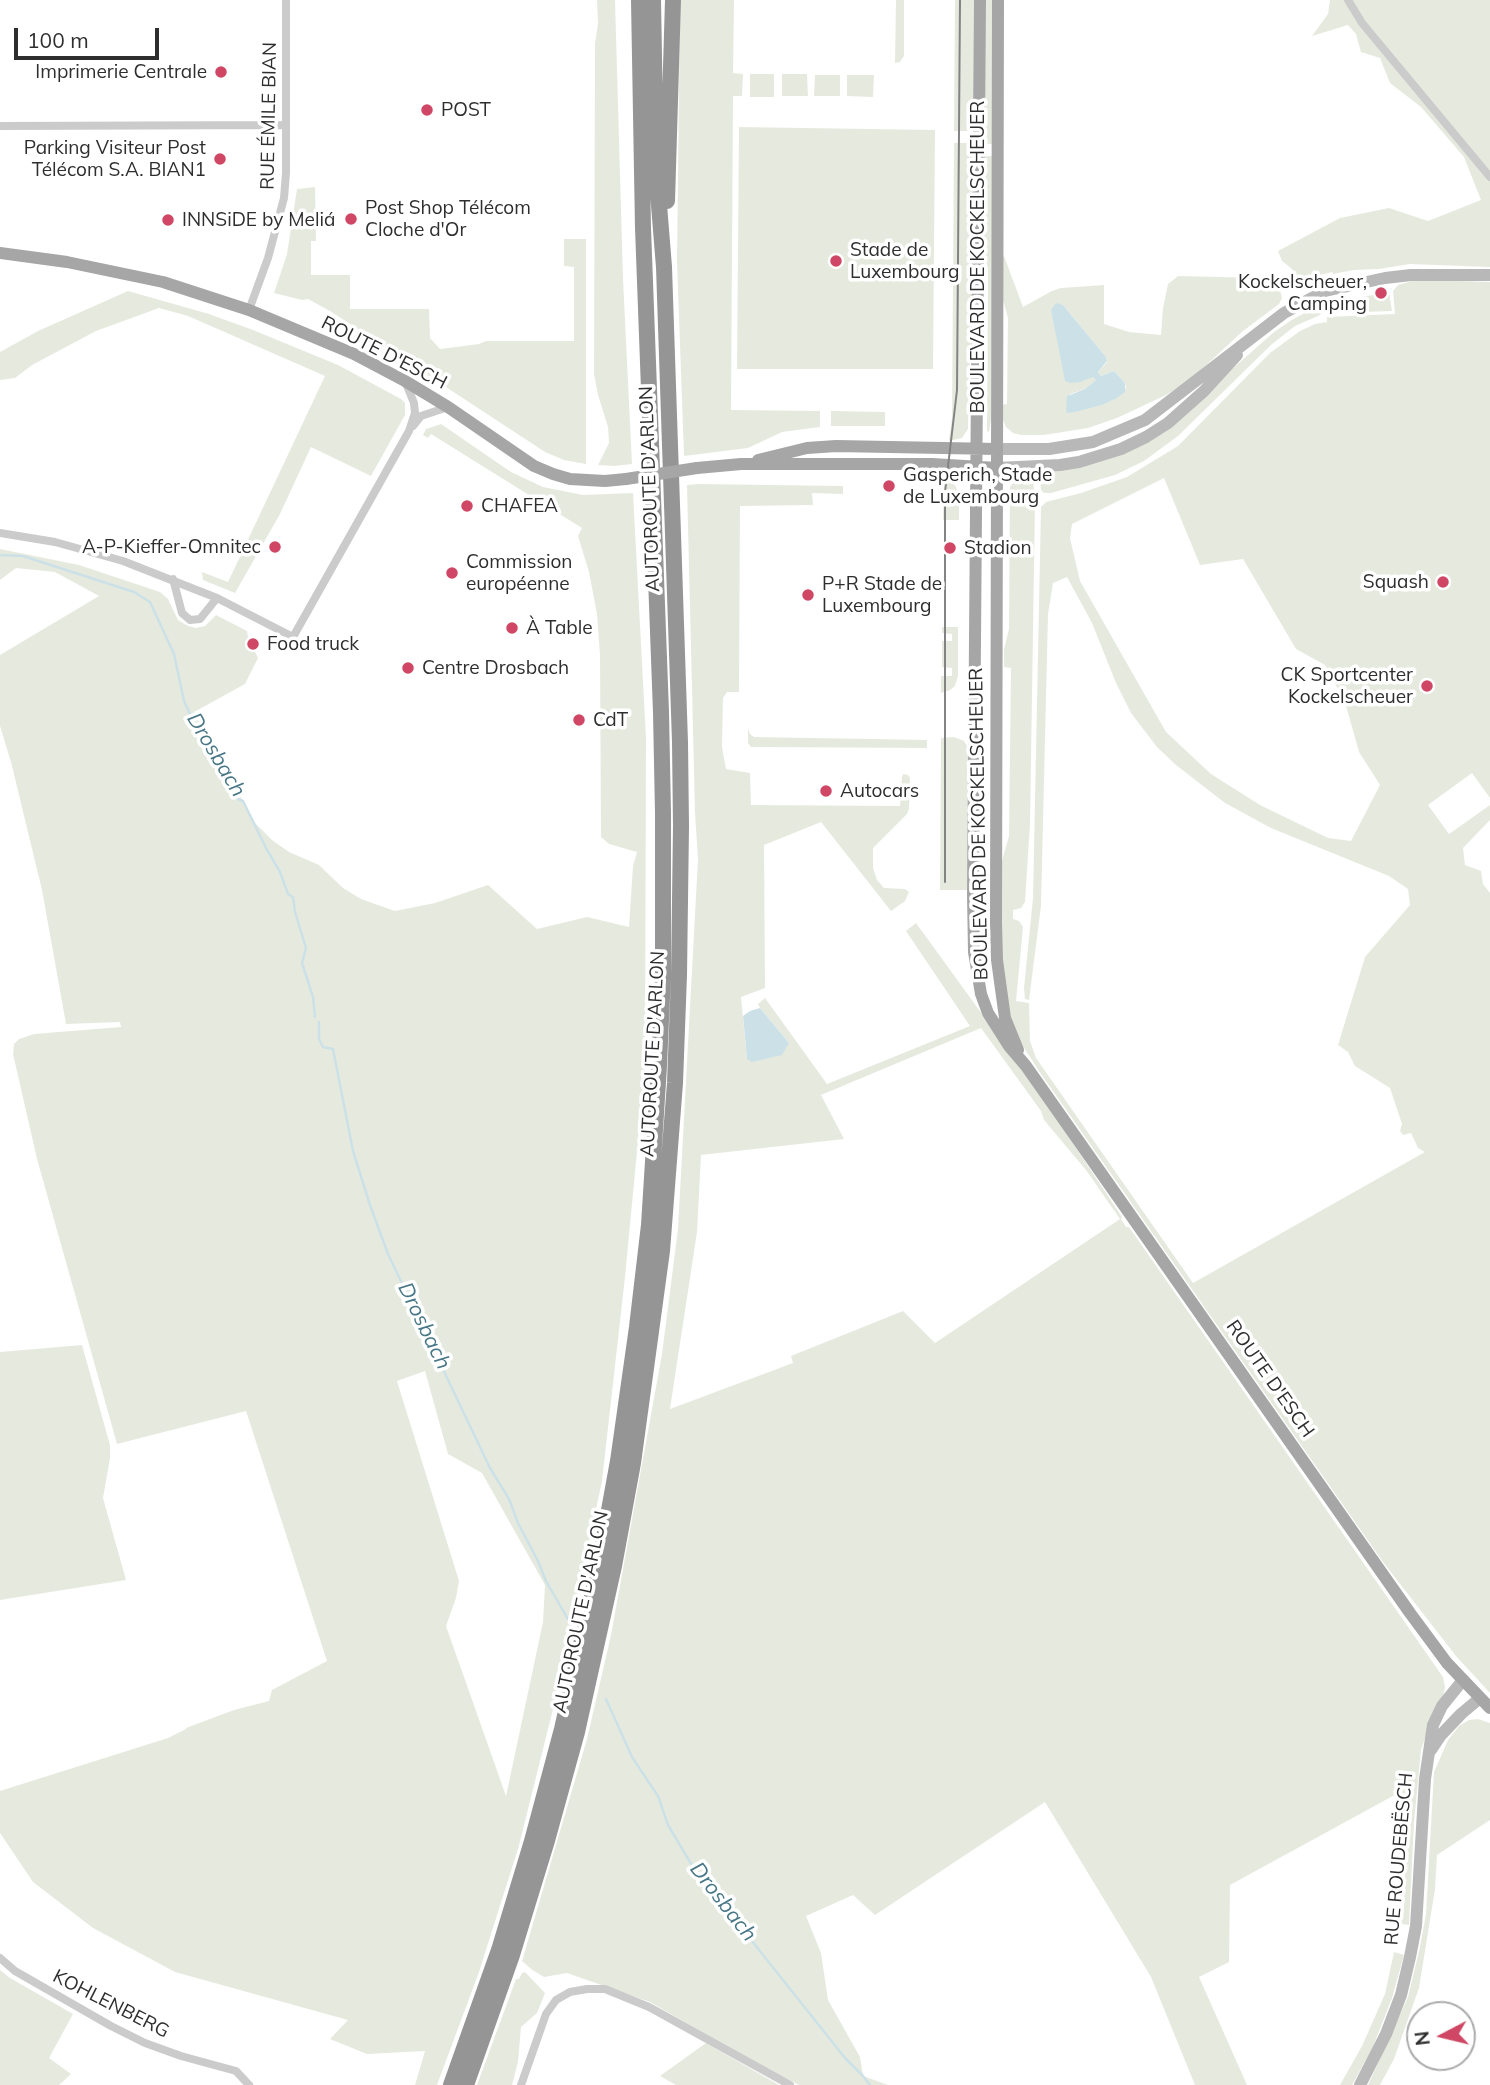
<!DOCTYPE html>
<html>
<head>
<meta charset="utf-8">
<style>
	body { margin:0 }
	#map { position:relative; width:1490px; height:2085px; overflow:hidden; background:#fff; font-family:Mulish,sans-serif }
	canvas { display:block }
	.north { position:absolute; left:1406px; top:2001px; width:70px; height:70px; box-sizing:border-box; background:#fff; border:2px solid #ababab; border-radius:50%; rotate:263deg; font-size:19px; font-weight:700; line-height:28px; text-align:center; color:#2e2e2e }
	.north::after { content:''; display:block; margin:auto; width:24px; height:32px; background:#cf4764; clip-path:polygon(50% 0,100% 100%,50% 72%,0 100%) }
	.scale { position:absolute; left:14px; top:28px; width:145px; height:32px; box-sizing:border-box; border:4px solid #2e2e2e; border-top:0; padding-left:9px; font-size:21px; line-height:24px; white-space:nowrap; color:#2e2e2e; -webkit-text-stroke:5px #fff; paint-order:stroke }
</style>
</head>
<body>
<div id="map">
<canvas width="1490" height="2085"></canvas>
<div class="north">N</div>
<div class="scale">100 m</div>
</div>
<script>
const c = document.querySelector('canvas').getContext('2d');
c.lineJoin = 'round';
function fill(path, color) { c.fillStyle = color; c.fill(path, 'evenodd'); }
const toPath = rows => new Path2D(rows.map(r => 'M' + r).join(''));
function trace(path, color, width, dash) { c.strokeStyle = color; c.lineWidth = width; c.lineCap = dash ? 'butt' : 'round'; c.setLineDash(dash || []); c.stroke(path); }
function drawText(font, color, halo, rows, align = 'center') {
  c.font = font + ' Mulish,sans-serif'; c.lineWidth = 7; c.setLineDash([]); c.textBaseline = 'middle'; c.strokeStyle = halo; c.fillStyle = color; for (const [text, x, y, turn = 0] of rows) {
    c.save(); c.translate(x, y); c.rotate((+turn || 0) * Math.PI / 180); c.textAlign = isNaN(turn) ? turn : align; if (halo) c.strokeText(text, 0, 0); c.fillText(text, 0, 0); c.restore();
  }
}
const green = toPath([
	[597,0,615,0,623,279,632,464,614,466,598,465,609,443,608,427,598,395,594,374,595,44,598,23],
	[680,0,734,0,733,73,743,74,742,96,733,96,731,410,820,411,820,427,782,432,748,448,684,456,677,262],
	[896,0,904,0,904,56,900,62,895,63],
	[955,0,976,0,975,131,954,131],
	[985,0,994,0,993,144,984,144],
	[1330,0,1490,0,1490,267,1410,264,1379,269,1354,270,1333,274,1332,272,1320,275,1321,278,1303,284,1291,268,1282,261,1278,251,1340,218,1389,208,1428,221,1481,200,1464,157,1421,107,1390,83,1380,58,1361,52,1356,34,1348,25,1312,36,1328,14],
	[750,74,774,74,774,97,750,97],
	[782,74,807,74,808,96,782,96],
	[815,75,840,75,840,96,814,96],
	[847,75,874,75,873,97,847,96],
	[739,127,935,130,933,369,737,369],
	[954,143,967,143,967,155,975,156,973,345,969,369,968,429,962,438,949,441,952,418],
	[984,156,993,156,991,419,989,432,987,431,988,271,984,247],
	[315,187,316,241,311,241,311,275,350,275,350,309,429,309,430,338,440,349,479,344,486,341,574,341,574,267,564,266,564,239,586,239,586,464,564,460,545,452,330,311,308,299,302,300,274,293,287,254,297,189],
	[1004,256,1023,307,1052,291,1061,288,1104,285,1104,324,1129,332,1161,335,1163,308,1168,284,1178,276,1265,278,1279,286,1282,298,1279,304,1243,331,1189,381,1166,395,1117,418,1088,428,1044,435,1021,435,1013,433,1006,427,1003,420,1001,405,1007,404,1008,318,1003,300,1002,257],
	[1063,305,1106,357,1107,362,1098,372,1101,376,1114,371,1125,383,1126,388,1102,405,1067,412,1070,394,1085,389,1096,380],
	[1433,280,1490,282,1490,798,1472,773,1428,805,1449,834,1490,805,1490,820,1463,848,1465,865,1481,871,1483,884,1490,893,1490,1693,1456,1656,1383,1562,1041,1074,1013,1031,1002,969,1002,861,1009,836,1011,668,1004,667,1004,649,1009,629,1010,487,1016,479,1027,474,1088,465,1189,407,1274,332,1290,321,1319,305,1321,314,1318,316,1295,326,1271,345,1178,436,1144,461,1115,475,1051,493,1044,493,1041,490,1040,477,1033,478,1035,502,1030,824,1025,902,1021,908,1013,910,1013,919,1019,921,1023,927,1016,1001,1029,1003,1030,1041,1036,1058,1193,1283,1425,1152,1418,1148,1411,1133,1403,1135,1400,1131,1402,1124,1390,1088,1355,1066,1348,1052,1338,1045,1365,957,1410,905,1408,889,1389,876,1271,828,1225,803,1176,765,1157,747,1131,713,1116,683,1092,623,1067,577,1053,583,1048,614,1041,906,1029,1000,1025,999,1024,988,1033,898,1041,507,1046,502,1081,493,1127,477,1178,446,1270,353,1300,331,1315,324,1327,322,1327,317,1395,314,1393,291,1398,285,1412,281],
	[1164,478,1200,565,1243,559,1296,649,1325,665,1345,702,1359,752,1380,785,1351,841,1328,838,1260,805,1211,774,1166,732,1080,581,1070,538,1072,524],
	[128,291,209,314,253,330,338,365,401,399,405,403,405,415,371,476,311,447,280,514,235,593,203,580,202,572,228,582,325,376,188,316,159,308,96,331,32,365,15,378,0,380,0,352,38,331],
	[1389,292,1392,311,1332,313,1330,307,1336,302],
	[831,411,885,412,885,426,831,426],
	[441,424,511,472,543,487,583,495,633,493,646,738,645,1068,625,1277,602,1481,557,1693,518,1849,479,1972,437,2085,415,2085,425,2051,367,2054,330,2039,348,2020,175,1972,93,1928,33,1882,0,1833,0,1791,168,1738,186,1729,186,1728,234,1710,269,1701,272,1690,327,1661,246,1411,117,1444,37,1159,13,1054,14,1044,19,1039,34,1034,121,1027,120,1022,66,1024,42,890,11,762,0,726,0,655,99,596,55,572,16,568,0,580,0,549,79,565,160,592,168,599,178,620,188,626,196,628,205,626,216,615,247,631,248,637,258,658,245,684,194,712,215,751,222,759,252,820,272,840,289,852,319,865,343,888,361,899,395,911,435,903,488,885,537,929,587,917,629,927,633,866,637,852,609,844,601,837,600,655,597,614,589,572,578,536,582,528,431,434,428,438,423,435,426,429],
	[425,1371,448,1454,482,1473,545,1585,543,1622,506,1796,446,1626,456,1598,459,1581,397,1381],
	[944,476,951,480,956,487,959,498,959,520,943,520],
	[699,484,843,486,843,494,812,493,813,505,740,506,739,692,727,692,723,698,722,747,726,769,750,773,751,805,900,806,902,777,903,774,908,775,910,778,909,809,907,814,873,848,873,868,877,880,884,888,905,889,909,892,905,901,891,911,821,822,764,845,765,988,741,997,747,1059,789,1043,760,1008,758,1004,765,998,827,1084,970,1026,906,931,916,923,1040,1094,1122,1217,1121,1219,1126,1227,1129,1227,1443,1677,1445,1687,1443,1697,1430,1723,1421,1750,1414,1822,1409,1925,1401,1924,1404,1904,1406,1825,1402,1791,1230,1885,1229,1962,1199,1977,1247,2085,1195,2085,1151,1977,1045,1802,875,1915,853,1895,806,1916,821,1953,828,2000,860,2057,863,2076,888,2085,799,2085,752,2061,650,2002,567,1973,544,1977,531,1969,522,1961,587,1739,611,1635,662,1354,678,1229,698,859,695,813,687,485],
	[981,1028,1041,1111,1044,1120,1086,1170,1120,1219,935,1343,903,1311,791,1356,793,1363,670,1409,697,1232,701,1155,844,1139,821,1095],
	[942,627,958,627,958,676,955,686,950,690,941,693,941,676,952,676,952,668,942,667,942,641,952,641,952,634,942,633],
	[748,728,750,734,754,737,927,740,927,748,751,747,748,743],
	[954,737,964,741,969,749,969,890,940,890,941,738],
	[82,1345,110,1445,110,1458,103,1498,126,1580,0,1600,0,1352],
	[1478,1719,1490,1723,1490,1820,1437,1855,1435,1889,1419,1988,1394,2059,1380,2085,1368,2085,1408,1997,1420,1947,1426,1914,1434,1772,1448,1740,1459,1726,1469,1720],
	[1394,1952,1404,1955,1392,1998,1372,2049,1352,2085,1340,2085,1362,2046,1385,1994],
	[0,1970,10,1978,73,2014,49,2058,71,2074,59,2085,0,2085],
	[525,1972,545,1993,537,2013,521,2027,518,2062,512,2085,477,2085,516,1979,519,1979,522,1973],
	[706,2043,779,2085,676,2085,660,2076]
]);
const water = toPath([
	[1056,303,1063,305,1106,357,1107,361,1098,372,1101,376,1114,371,1125,383,1125,392,1117,398,1102,405,1075,412,1067,413,1066,411,1067,396,1085,389,1096,380,1093,377,1080,382,1070,383,1065,381,1051,310],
	[760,1008,789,1043,782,1055,752,1062,747,1059,743,1016,750,1011]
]);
const stream = toPath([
	[0,555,23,556,134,592,150,602,174,654,184,701,208,752,215,751,222,759,236,786,238,799,243,801,266,848,280,872,288,894,293,897,295,912,306,948,302,963,313,997,315,1017],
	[319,1022,319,1039,323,1047,333,1049,353,1151,370,1205,388,1254,490,1468,509,1499,518,1523,538,1561,546,1581,569,1621],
	[606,1699,632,1757,658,1796,668,1825,693,1867,845,2058,863,2076,870,2085]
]);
const street = toPath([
	[1348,0,1362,23,1490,177],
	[0,126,286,125],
	[249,310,268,258,284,198,286,173,286,0],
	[413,426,421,416,448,407],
	[0,533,55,542,123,561,217,598,293,637,409,431,415,413,414,403,405,381],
	[173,579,182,613,190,620,200,619,217,598],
	[0,1958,15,1971,111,2026,145,2043,181,2056,236,2071,249,2085],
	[521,2085,546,2014,556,2000,570,1992,587,1989,605,1989,649,2007,790,2085]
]);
const secondary = toPath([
	[997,449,1049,449,1093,442,1145,420,1284,313,1325,291,1385,278,1411,275,1490,275],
	[997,468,1060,465,1079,462,1121,449,1146,437,1168,423,1204,391,1237,355],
	[1431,1750,1441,1735,1461,1714,1480,1698],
	[1360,2085,1386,2034,1401,1995,1410,1957,1416,1926,1425,1779,1433,1725,1442,1706,1463,1680]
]);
const primary = toPath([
	[980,0,973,895,974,952,981,994,988,1013,1009,1046,1026,1066,1410,1613,1447,1663,1490,1708],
	[998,0,996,923,997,960,1005,1018,1018,1050],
	[0,253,67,262,163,282,249,310,354,354,405,381,448,407,534,466,553,474,570,479,605,481,626,479],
	[758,460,807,448,836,446,997,449],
	[697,468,741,464,932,464,997,468]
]);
const highway = toPath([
	[667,201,673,0],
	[451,2085,499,1950,532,1841,562,1729,599,1565,618,1461,637,1327,649,1225,659,1066,663,975,663,814,661,712,643,228,639,0],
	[466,2085,512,1955,546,1844,577,1732,614,1566,633,1463,662,1251,675,1083,679,975,681,826,680,742,664,267,656,168,653,0]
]);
const tram = toPath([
	[945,882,945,492,957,390,960,0]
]);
const primaryBridge = toPath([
	[626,479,697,468]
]);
const markers = [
	[221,72,7,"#cf4764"],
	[427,110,7,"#cf4764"],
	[220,159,7,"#cf4764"],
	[351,219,7,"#cf4764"],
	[168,220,7,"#cf4764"],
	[836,261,7,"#cf4764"],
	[1381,293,7,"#cf4764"],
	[889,486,7,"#cf4764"],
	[467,506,7,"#cf4764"],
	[275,547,7,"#cf4764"],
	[950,548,7,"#cf4764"],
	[452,573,7,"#cf4764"],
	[1443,582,7,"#cf4764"],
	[808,595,7,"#cf4764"],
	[512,628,7,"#cf4764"],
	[253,644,7,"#cf4764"],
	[408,668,7,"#cf4764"],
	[1427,686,7,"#cf4764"],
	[579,720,7,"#cf4764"],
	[826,791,7,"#cf4764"]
];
const poiNames = [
	["Imprimerie Centrale",207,72,"right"],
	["POST",441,110],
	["Parking Visiteur Post",206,148,"right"],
	["Télécom S.A. BIAN1",206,170,"right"],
	["Post Shop Télécom",365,208],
	["Cloche d'Or",365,230],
	["INNSiDE by Meliá",182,220],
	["Stade de",850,250],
	["Luxembourg",850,272],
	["Kockelscheuer,",1367,282,"right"],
	["Camping",1367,304,"right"],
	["Gasperich, Stade",903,475],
	["de Luxembourg",903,497],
	["CHAFEA",481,506],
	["A-P-Kieffer-Omnitec",261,547,"right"],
	["Stadion",964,548],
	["Commission",466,562],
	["européenne",466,584],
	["Squash",1429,582,"right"],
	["P+R Stade de",822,584],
	["Luxembourg",822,606],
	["À Table",526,628],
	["Food truck",267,644],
	["Centre Drosbach",422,668],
	["CK Sportcenter",1413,675,"right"],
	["Kockelscheuer",1413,697,"right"],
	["CdT",593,720],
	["Autocars",840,791]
];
const streetNames = [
	["RUE ÉMILE BIAN",269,116,-89],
	["BOULEVARD DE KOCKELSCHEUER",978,257,-90],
	["ROUTE D'ESCH",384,353,27],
	["AUTOROUTE D'ARLON",650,489,-92],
	["BOULEVARD DE KOCKELSCHEUER",979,824,-91],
	["AUTOROUTE D'ARLON",653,1054,-87],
	["ROUTE D'ESCH",1270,1379,55],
	["AUTOROUTE D'ARLON",581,1612,-78],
	["RUE ROUDEBËSCH",1399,1859,-85],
	["KOHLENBERG",111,2004,27]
];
const waterNames = [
	["Drosbach",216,755,59],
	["Drosbach",424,1326,64],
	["Drosbach",723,1902,52]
];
fill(green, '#e6eade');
fill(water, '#cce1e7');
trace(stream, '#cce1e7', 2.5);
trace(street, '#cbcbcb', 8);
trace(secondary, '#b8b8b8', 12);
trace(primary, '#a6a6a6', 12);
trace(highway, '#959595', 16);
trace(tram, '#838383', 2);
trace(primaryBridge, '#a6a6a6', 12);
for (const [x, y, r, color] of markers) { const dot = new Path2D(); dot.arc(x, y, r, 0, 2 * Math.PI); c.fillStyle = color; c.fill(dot); trace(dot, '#fff', 2.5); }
drawText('19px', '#2e2e2e', '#fff', poiNames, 'left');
drawText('19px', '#2e2e2e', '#fff', streetNames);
drawText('italic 21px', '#477686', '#fff', waterNames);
</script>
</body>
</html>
